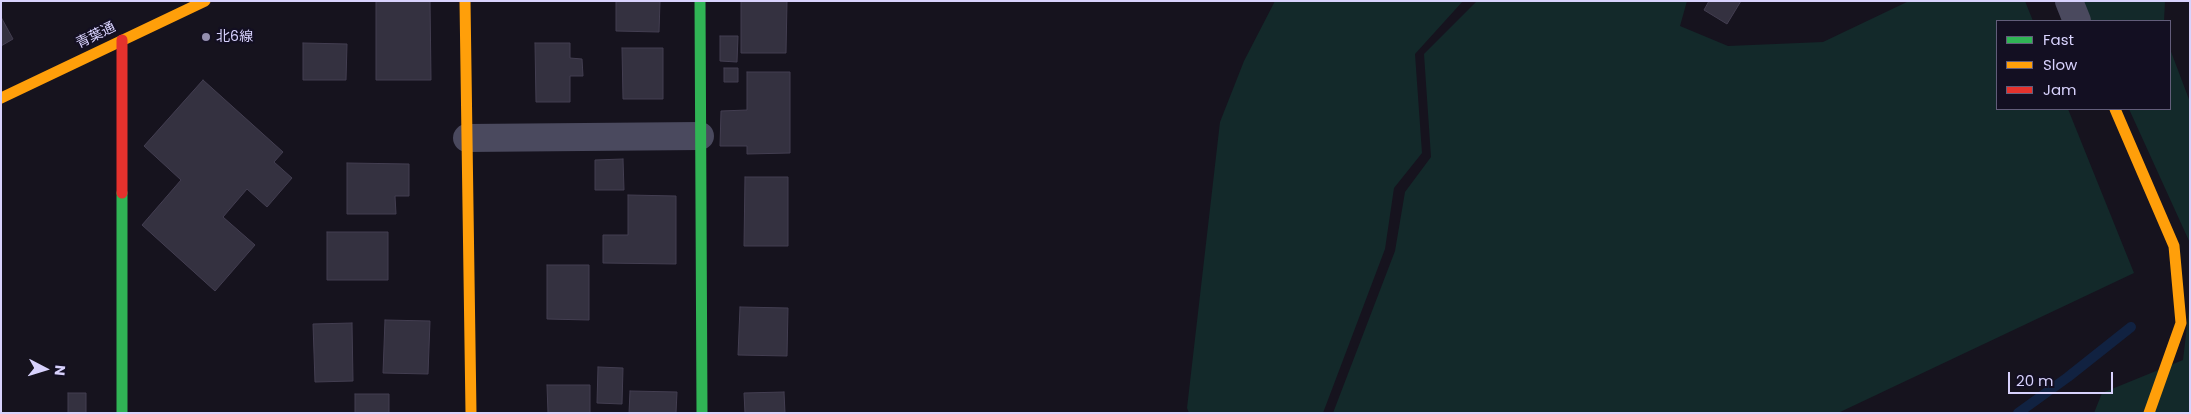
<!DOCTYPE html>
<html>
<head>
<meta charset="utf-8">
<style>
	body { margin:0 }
	#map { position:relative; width:2191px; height:414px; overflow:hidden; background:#16131e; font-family:Poppins,sans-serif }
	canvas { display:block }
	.frame { position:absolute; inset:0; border:2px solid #d8d2fd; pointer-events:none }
	.legend { position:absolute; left:1996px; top:20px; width:175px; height:90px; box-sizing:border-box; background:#130f22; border:1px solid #625d7a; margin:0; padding:6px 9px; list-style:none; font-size:15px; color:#d8d2fd }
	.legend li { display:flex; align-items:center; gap:10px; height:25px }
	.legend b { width:25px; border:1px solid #625d7a }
	.north { position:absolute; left:20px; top:344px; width:50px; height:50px; -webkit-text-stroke:4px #130f22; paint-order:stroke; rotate:95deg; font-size:14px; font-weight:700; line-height:20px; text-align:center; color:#d8d2fd }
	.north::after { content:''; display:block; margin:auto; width:18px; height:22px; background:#d8d2fd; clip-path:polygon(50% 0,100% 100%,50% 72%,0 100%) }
	.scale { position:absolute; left:2008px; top:372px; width:105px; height:22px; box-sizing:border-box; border:2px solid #d8d2fd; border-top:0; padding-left:6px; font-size:15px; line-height:18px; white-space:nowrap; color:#d8d2fd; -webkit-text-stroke:4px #130f22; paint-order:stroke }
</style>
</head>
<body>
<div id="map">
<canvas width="2191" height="414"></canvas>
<div class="frame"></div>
<ul class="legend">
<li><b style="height:6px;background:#30b455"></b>Fast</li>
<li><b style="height:6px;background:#ff9f0a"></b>Slow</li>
<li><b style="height:6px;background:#e5322d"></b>Jam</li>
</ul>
<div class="north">N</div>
<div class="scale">20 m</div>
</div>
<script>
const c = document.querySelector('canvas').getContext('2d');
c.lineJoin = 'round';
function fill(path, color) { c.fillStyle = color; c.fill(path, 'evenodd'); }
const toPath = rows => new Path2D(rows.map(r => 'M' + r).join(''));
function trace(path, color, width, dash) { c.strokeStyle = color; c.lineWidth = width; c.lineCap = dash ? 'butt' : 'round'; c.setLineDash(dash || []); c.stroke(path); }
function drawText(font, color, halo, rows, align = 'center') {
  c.font = font + ' Poppins,"Noto Sans JP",sans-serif'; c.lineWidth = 4.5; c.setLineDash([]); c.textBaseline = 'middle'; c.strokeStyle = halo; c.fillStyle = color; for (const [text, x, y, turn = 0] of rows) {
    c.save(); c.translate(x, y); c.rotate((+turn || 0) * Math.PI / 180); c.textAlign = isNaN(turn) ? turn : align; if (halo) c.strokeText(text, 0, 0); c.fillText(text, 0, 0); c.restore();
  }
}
const green = toPath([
	[1275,1,1463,1,1415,54,1422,153,1394,188,1385,249,1323,413,1189,413,1187,408,1220,122,1244,61],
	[1477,1,1687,1,1680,26,1728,46,1823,42,1909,1,2025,1,2033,21,1997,21,1997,109,2068,109,2134,273,1838,413,1333,413,1395,251,1405,192,1431,157,1424,54],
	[2080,1,2165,1,2164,21,2089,21],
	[2170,49,2190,102,2190,243,2129,109,2170,109],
	[2190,300,2190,413,2094,413,2102,393,2183,360]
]);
const stream = toPath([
	[2018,413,2068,377,2131,327]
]);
const building = toPath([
	[376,1,430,1,431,80,376,80,376,1],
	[616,1,660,1,659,32,616,31,616,1],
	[741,1,787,1,786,53,741,53,741,1],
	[1709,1,1741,1,1727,24,1704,10,1709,1],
	[1,17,13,39,1,46,1,17],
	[720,36,738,36,737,62,720,61,720,36],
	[303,43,347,44,346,80,303,80,303,43],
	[535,43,570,43,570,58,582,59,583,76,570,76,570,102,536,102,535,43],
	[622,48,663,48,663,99,623,99,622,48],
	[724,68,738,68,738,82,724,82,724,68],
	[747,72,790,72,790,153,747,154,747,146,720,146,721,111,747,110,747,72],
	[203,80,283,152,274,162,292,178,267,207,247,189,223,217,255,245,215,291,142,225,181,180,144,146,203,80],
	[623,159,624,190,595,190,595,160,623,159],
	[347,163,409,164,409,196,395,196,396,214,347,214,347,163],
	[745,177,788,177,788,246,744,246,745,177],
	[628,195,676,196,676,264,603,263,603,235,628,235,628,195],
	[327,232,388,232,388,280,327,280,327,232],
	[547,265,589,265,589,320,547,319,547,265],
	[740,307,788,308,787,356,738,355,740,307],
	[385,320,430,321,428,374,383,373,385,320],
	[352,323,353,381,315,382,313,324,352,323],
	[598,367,623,368,622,404,597,403,598,367],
	[547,385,590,385,590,413,548,413,547,385],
	[630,391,677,392,676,413,629,413,630,391],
	[784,392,785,413,745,413,744,393,784,392],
	[68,393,86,393,86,413,68,413,68,393],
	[355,394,389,394,389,413,355,413,355,394]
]);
const street = toPath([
	[2069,1,2077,21],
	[467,138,700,136]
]);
const fast = toPath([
	[700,1,702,413],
	[122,193,122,413]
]);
const slow = toPath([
	[465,1,471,413],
	[1,98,205,1],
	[2115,109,2174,246,2181,323,2149,413]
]);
const jam = toPath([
	[122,40,122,193]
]);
const markers = [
	[206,37,5,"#948faf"]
];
const streetNames = [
	["青葉通",96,36,-26]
];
const poiNames = [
	["北6線",216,37]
];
fill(green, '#13292a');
trace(stream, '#112241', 10);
fill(building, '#343140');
trace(building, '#433e51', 1);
trace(street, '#4a495e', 28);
trace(fast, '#30b455', 11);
trace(slow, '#ff9f0a', 11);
trace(jam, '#e5322d', 11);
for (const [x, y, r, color] of markers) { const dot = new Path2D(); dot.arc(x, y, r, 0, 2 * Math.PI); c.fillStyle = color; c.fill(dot); trace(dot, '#130f22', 2); }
drawText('14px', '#d8d2fd', '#130f22', streetNames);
drawText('14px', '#d8d2fd', '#130f22', poiNames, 'left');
</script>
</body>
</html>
